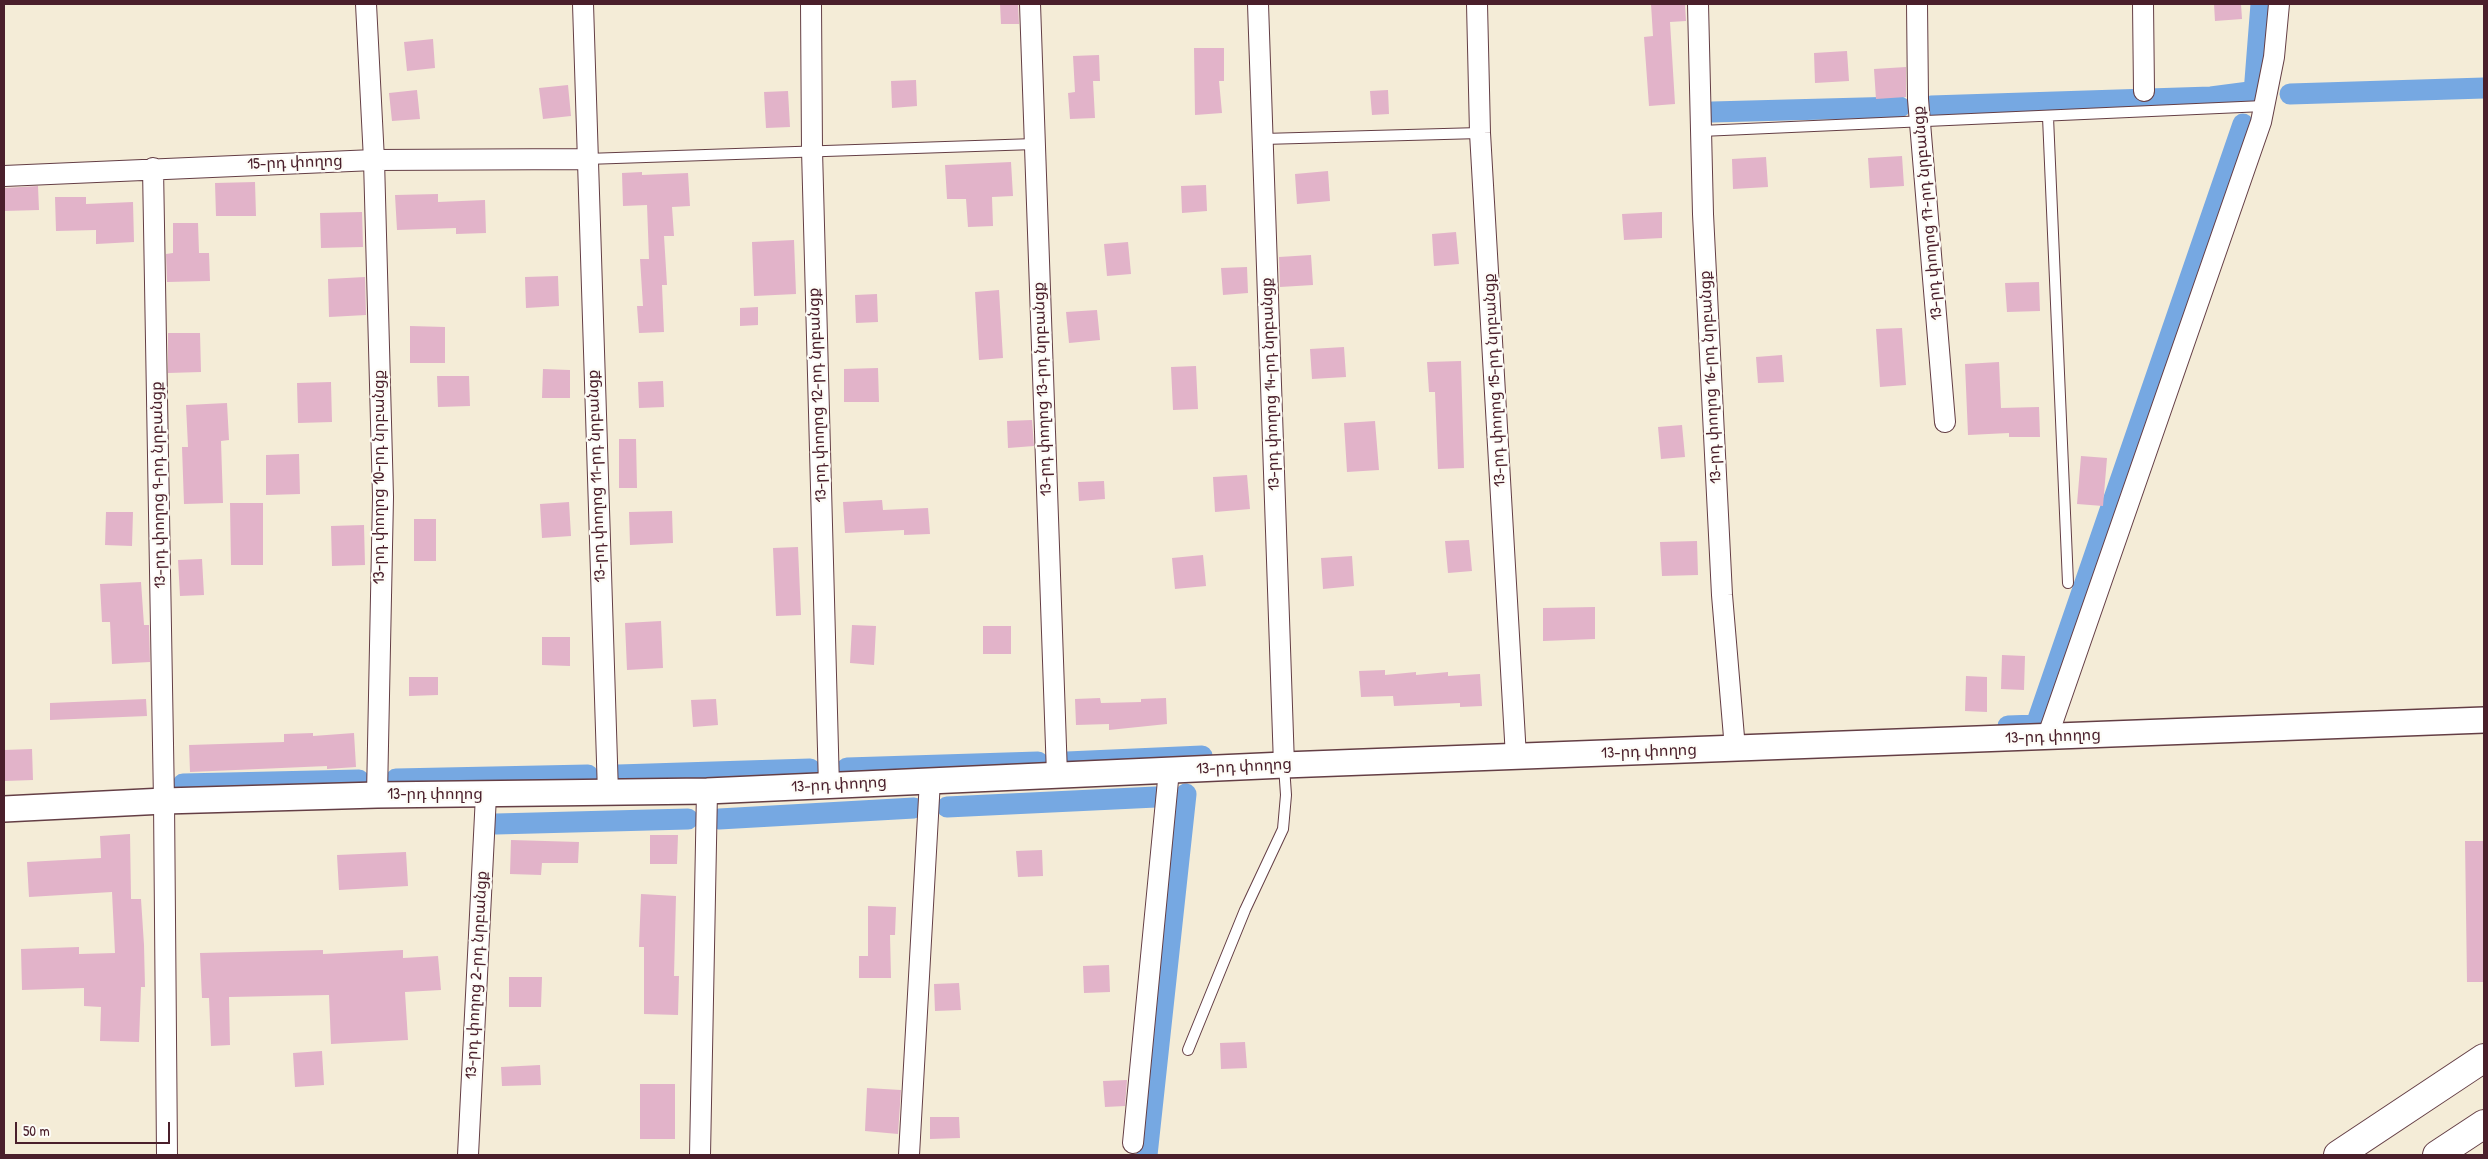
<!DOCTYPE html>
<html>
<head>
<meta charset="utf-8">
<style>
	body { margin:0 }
	#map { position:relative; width:2488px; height:1159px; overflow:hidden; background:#f4ecd7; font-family:"Patrick Hand",sans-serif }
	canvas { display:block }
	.frame { position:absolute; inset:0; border:5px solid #4a1f2b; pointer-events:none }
	.scale { position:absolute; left:15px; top:1122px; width:155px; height:22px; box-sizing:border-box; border:2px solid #4a1f2b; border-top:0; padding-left:6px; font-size:15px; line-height:18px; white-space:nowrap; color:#4a1f2b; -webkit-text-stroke:4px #fdfcf7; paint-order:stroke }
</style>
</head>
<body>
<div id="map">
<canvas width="2488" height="1159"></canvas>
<div class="frame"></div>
<div class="scale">50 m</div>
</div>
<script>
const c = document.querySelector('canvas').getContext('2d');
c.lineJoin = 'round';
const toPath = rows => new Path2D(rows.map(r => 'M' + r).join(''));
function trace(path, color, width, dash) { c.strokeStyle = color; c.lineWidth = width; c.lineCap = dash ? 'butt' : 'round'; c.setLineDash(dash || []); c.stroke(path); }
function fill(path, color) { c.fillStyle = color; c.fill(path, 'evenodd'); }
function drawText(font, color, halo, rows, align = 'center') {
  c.font = font + ' "Patrick Hand","Noto Sans Armenian",sans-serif'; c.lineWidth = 4.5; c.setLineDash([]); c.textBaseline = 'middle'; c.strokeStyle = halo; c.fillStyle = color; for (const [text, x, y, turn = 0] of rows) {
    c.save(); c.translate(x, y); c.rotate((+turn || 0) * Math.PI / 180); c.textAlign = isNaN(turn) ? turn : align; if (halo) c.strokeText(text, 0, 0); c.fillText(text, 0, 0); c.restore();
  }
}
const canal = toPath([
	[2254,93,2261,4],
	[2290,94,2484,88],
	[1931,106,2211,97,2257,91],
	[1712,112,1900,107],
	[2008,726,2036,725,2243,124],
	[1067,762,1202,756],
	[847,768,1038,762],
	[618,775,810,769],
	[396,779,588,775],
	[183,784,359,780],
	[947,807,1156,797],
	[719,819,914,808],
	[496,824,688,819],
	[1147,1155,1186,794]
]);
const building = toPath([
	[1000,4,1018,4,1019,24,1001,24],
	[1651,4,1685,4,1686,21,1670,22,1675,104,1649,106,1644,37,1653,36],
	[2214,4,2241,4,2242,19,2215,21],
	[433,39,435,68,407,71,404,42],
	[1194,48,1224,48,1224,81,1219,81,1222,113,1195,115],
	[1847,51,1849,81,1815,83,1814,53],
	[1099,55,1100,81,1093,81,1095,118,1070,119,1068,93,1075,92,1073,56],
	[1906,67,1906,97,1876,99,1874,69],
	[916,80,917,106,892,108,891,81],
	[568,85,571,116,543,119,539,88],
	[417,90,420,119,392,121,389,93],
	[1388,90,1389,114,1372,115,1370,91],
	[788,91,790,127,766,128,764,92],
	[1902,156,1904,186,1870,188,1868,158],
	[1766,157,1768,187,1733,189,1732,159],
	[1011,162,1013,196,992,197,993,226,968,227,966,199,947,199,945,165],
	[1328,171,1330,201,1297,204,1295,174],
	[642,172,642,175,688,173,690,206,672,207,674,236,664,236,667,285,662,285,664,332,639,333,637,306,643,306,640,259,649,259,647,205,623,206,622,173],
	[255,182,256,216,216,216,215,183],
	[1206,185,1207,211,1182,213,1181,186],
	[38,186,39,210,4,211,4,188],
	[438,194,438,202,485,200,486,233,456,234,456,228,397,230,395,195],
	[55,197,86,197,86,204,133,202,134,242,96,244,96,230,56,231],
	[362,212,363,247,321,248,320,213],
	[1662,212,1662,238,1624,240,1622,214],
	[173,223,198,223,199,253,209,253,210,281,167,282,166,254,173,253],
	[1456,232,1459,264,1434,266,1432,234],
	[794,240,796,294,754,296,752,242],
	[1128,242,1131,274,1107,276,1104,244],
	[1311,255,1313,285,1280,287,1279,257],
	[1247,267,1248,293,1223,295,1221,268],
	[558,276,559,306,526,308,525,277],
	[365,277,366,315,329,317,328,279],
	[2039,282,2040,311,2007,312,2005,283],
	[999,290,1003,358,979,360,975,292],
	[877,294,878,322,856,323,855,295],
	[758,307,758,325,740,326,740,308],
	[1097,310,1100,340,1069,343,1066,312],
	[410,326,445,327,445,363,410,363],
	[1902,328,1906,385,1880,387,1876,329],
	[168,333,200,333,201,372,168,373],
	[1344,347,1346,377,1312,379,1310,349],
	[1782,355,1784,382,1758,383,1756,357],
	[1461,361,1464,468,1438,469,1435,392,1429,392,1427,362],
	[1999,362,2001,408,2039,407,2040,437,2009,437,2009,433,1968,435,1965,364],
	[1196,366,1198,409,1173,410,1171,367],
	[878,368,879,402,844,402,844,369],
	[543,369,570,370,570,398,542,398],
	[437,376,469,376,470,406,438,407],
	[663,381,664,407,639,408,638,382],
	[331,382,332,422,298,423,297,383],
	[227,403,229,440,221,441,223,503,184,504,182,447,188,447,186,405],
	[1032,420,1034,446,1008,448,1007,421],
	[1375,421,1379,470,1347,472,1344,423],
	[1682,425,1685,457,1661,459,1658,427],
	[619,439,636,439,637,488,619,488],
	[299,454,300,494,266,495,266,455],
	[2081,456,2107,458,2103,506,2077,504],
	[1247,475,1250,509,1215,512,1213,477],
	[1104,481,1105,499,1079,501,1078,482],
	[882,500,883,510,928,508,930,534,904,535,904,530,845,533,843,502],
	[569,502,571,536,542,538,540,504],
	[230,503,263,503,263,565,231,565],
	[672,511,673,543,630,545,629,512],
	[106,512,133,512,132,546,105,545],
	[414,519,436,519,436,561,414,561],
	[364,525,365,565,332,566,331,526],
	[1469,540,1472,571,1448,573,1445,541],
	[1697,541,1698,575,1662,576,1660,542],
	[798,547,801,615,776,616,773,548],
	[1203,555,1206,586,1175,589,1172,558],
	[1352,556,1354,586,1323,589,1321,558],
	[202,559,204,595,180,596,178,560],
	[141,582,144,625,149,625,150,662,112,664,110,622,102,622,100,584],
	[1595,607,1595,639,1543,641,1543,608],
	[661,621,663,668,627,670,625,623],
	[852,625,876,626,874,665,850,663],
	[983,626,1011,626,1011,654,983,654],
	[542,637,570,637,570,666,542,665],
	[2002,655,2025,656,2024,690,2001,689],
	[1385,670,1385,675,1416,672,1416,675,1448,672,1448,676,1480,674,1482,706,1460,707,1460,703,1394,706,1393,696,1361,697,1359,671],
	[1966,676,1987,677,1987,712,1965,711],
	[409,677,438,677,438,695,409,696],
	[1100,698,1101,703,1141,702,1141,699,1166,698,1167,724,1109,730,1109,724,1076,725,1075,699],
	[146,699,147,716,50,720,50,703],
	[716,699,718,725,693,727,691,700],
	[313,733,313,736,354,733,356,767,327,769,327,766,190,772,189,745,284,742,284,734],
	[32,749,33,780,5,781,4,750],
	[130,834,131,899,141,899,144,945,145,987,141,987,139,1042,100,1041,101,1007,84,1006,84,988,22,990,21,949,79,947,79,954,115,953,112,892,29,897,27,862,101,858,100,836],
	[650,835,678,835,677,864,650,864],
	[511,840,579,842,578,863,542,863,541,875,510,874],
	[2465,841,2484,841,2484,982,2467,982],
	[1042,850,1043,876,1018,877,1016,851],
	[406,852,408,886,339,890,337,855],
	[641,894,676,896,674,976,679,976,678,1015,644,1014,644,947,639,947],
	[868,906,896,907,895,935,890,935,891,978,859,978,859,956,868,956],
	[323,950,323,954,403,950,403,958,438,956,441,990,405,992,408,1040,331,1044,329,995,229,997,230,1045,211,1046,209,998,202,998,200,953],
	[1109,965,1110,992,1084,993,1083,966],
	[509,977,542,977,541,1007,509,1007],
	[959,983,961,1010,935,1011,934,984],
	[1245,1042,1247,1068,1221,1069,1220,1043],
	[322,1051,324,1085,295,1087,293,1053],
	[540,1065,541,1085,502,1086,501,1067],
	[1127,1080,1125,1106,1105,1107,1103,1081],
	[640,1084,675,1084,675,1139,640,1139],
	[867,1088,901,1090,898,1134,865,1131],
	[930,1117,959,1117,960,1138,930,1139]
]);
const service = toPath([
	[2048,117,2068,583],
	[1701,131,2264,106],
	[1263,139,1480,133],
	[586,159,1035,144],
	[1188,1050,1245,910,1283,829,1286,795,1284,766]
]);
const minor = toPath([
	[366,4,374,160,383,497,377,795],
	[583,4,608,793],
	[811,4,812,150,829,787],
	[1030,4,1057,775],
	[1258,4,1284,765],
	[1477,4,1480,133,1516,757],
	[1698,4,1703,214,1722,595,1735,749],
	[1917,4,1918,99,1945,422],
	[2143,4,2144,91],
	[153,168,164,801,167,1155],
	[4,176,374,160,586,159],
	[2047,738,2261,122,2274,57,2279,4],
	[1133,1143,1169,770],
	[468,1155,486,795],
	[700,1155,707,791],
	[909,1155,930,780]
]);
const tertiary = toPath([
	[4,809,164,801,377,795,707,791,1284,765,2484,720]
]);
const trunk = toPath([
	[2338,1155,2484,1058],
	[2437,1155,2484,1124]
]);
const streetNames = [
	["15-րդ փողոց",295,163,-2],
	["13-րդ փողոց 17-րդ նրբանցք",1928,213,-95],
	["13-րդ փողոց 16-րդ նրբանցք",1711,377,-93],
	["13-րդ փողոց 15-րդ նրբանցք",1495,380,-93],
	["13-րդ փողոց 14-րդ նրբանցք",1271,384,-92],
	["13-րդ փողոց 13-րդ նրբանցք",1043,389,-92],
	["13-րդ փողոց 12-րդ նրբանցք",818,395,-92],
	["13-րդ փողոց 11-րդ նրբանցք",597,476,-92],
	["13-րդ փողոց 10-րդ նրբանցք",380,477,-90],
	["13-րդ փողոց 9-րդ նրբանցք",159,485,-91],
	["13-րդ փողոց",2053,737,-2],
	["13-րդ փողոց",1649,752,-2],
	["13-րդ փողոց",1244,767,-3],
	["13-րդ փողոց",839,785,-3],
	["13-րդ փողոց",435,795],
	["13-րդ փողոց 2-րդ նրբանցք",477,975,-87]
];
trace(canal, '#76a8e2', 21);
fill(building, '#e2b3c9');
trace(service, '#643e45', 12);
trace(minor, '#643e45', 22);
trace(tertiary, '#643e45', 28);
trace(trunk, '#643e45', 30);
trace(service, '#fff', 10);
trace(minor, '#fff', 20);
trace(tertiary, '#fff', 25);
trace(trunk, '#fff', 28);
drawText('16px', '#4a1f2b', '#fdfcf7', streetNames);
</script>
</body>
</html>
